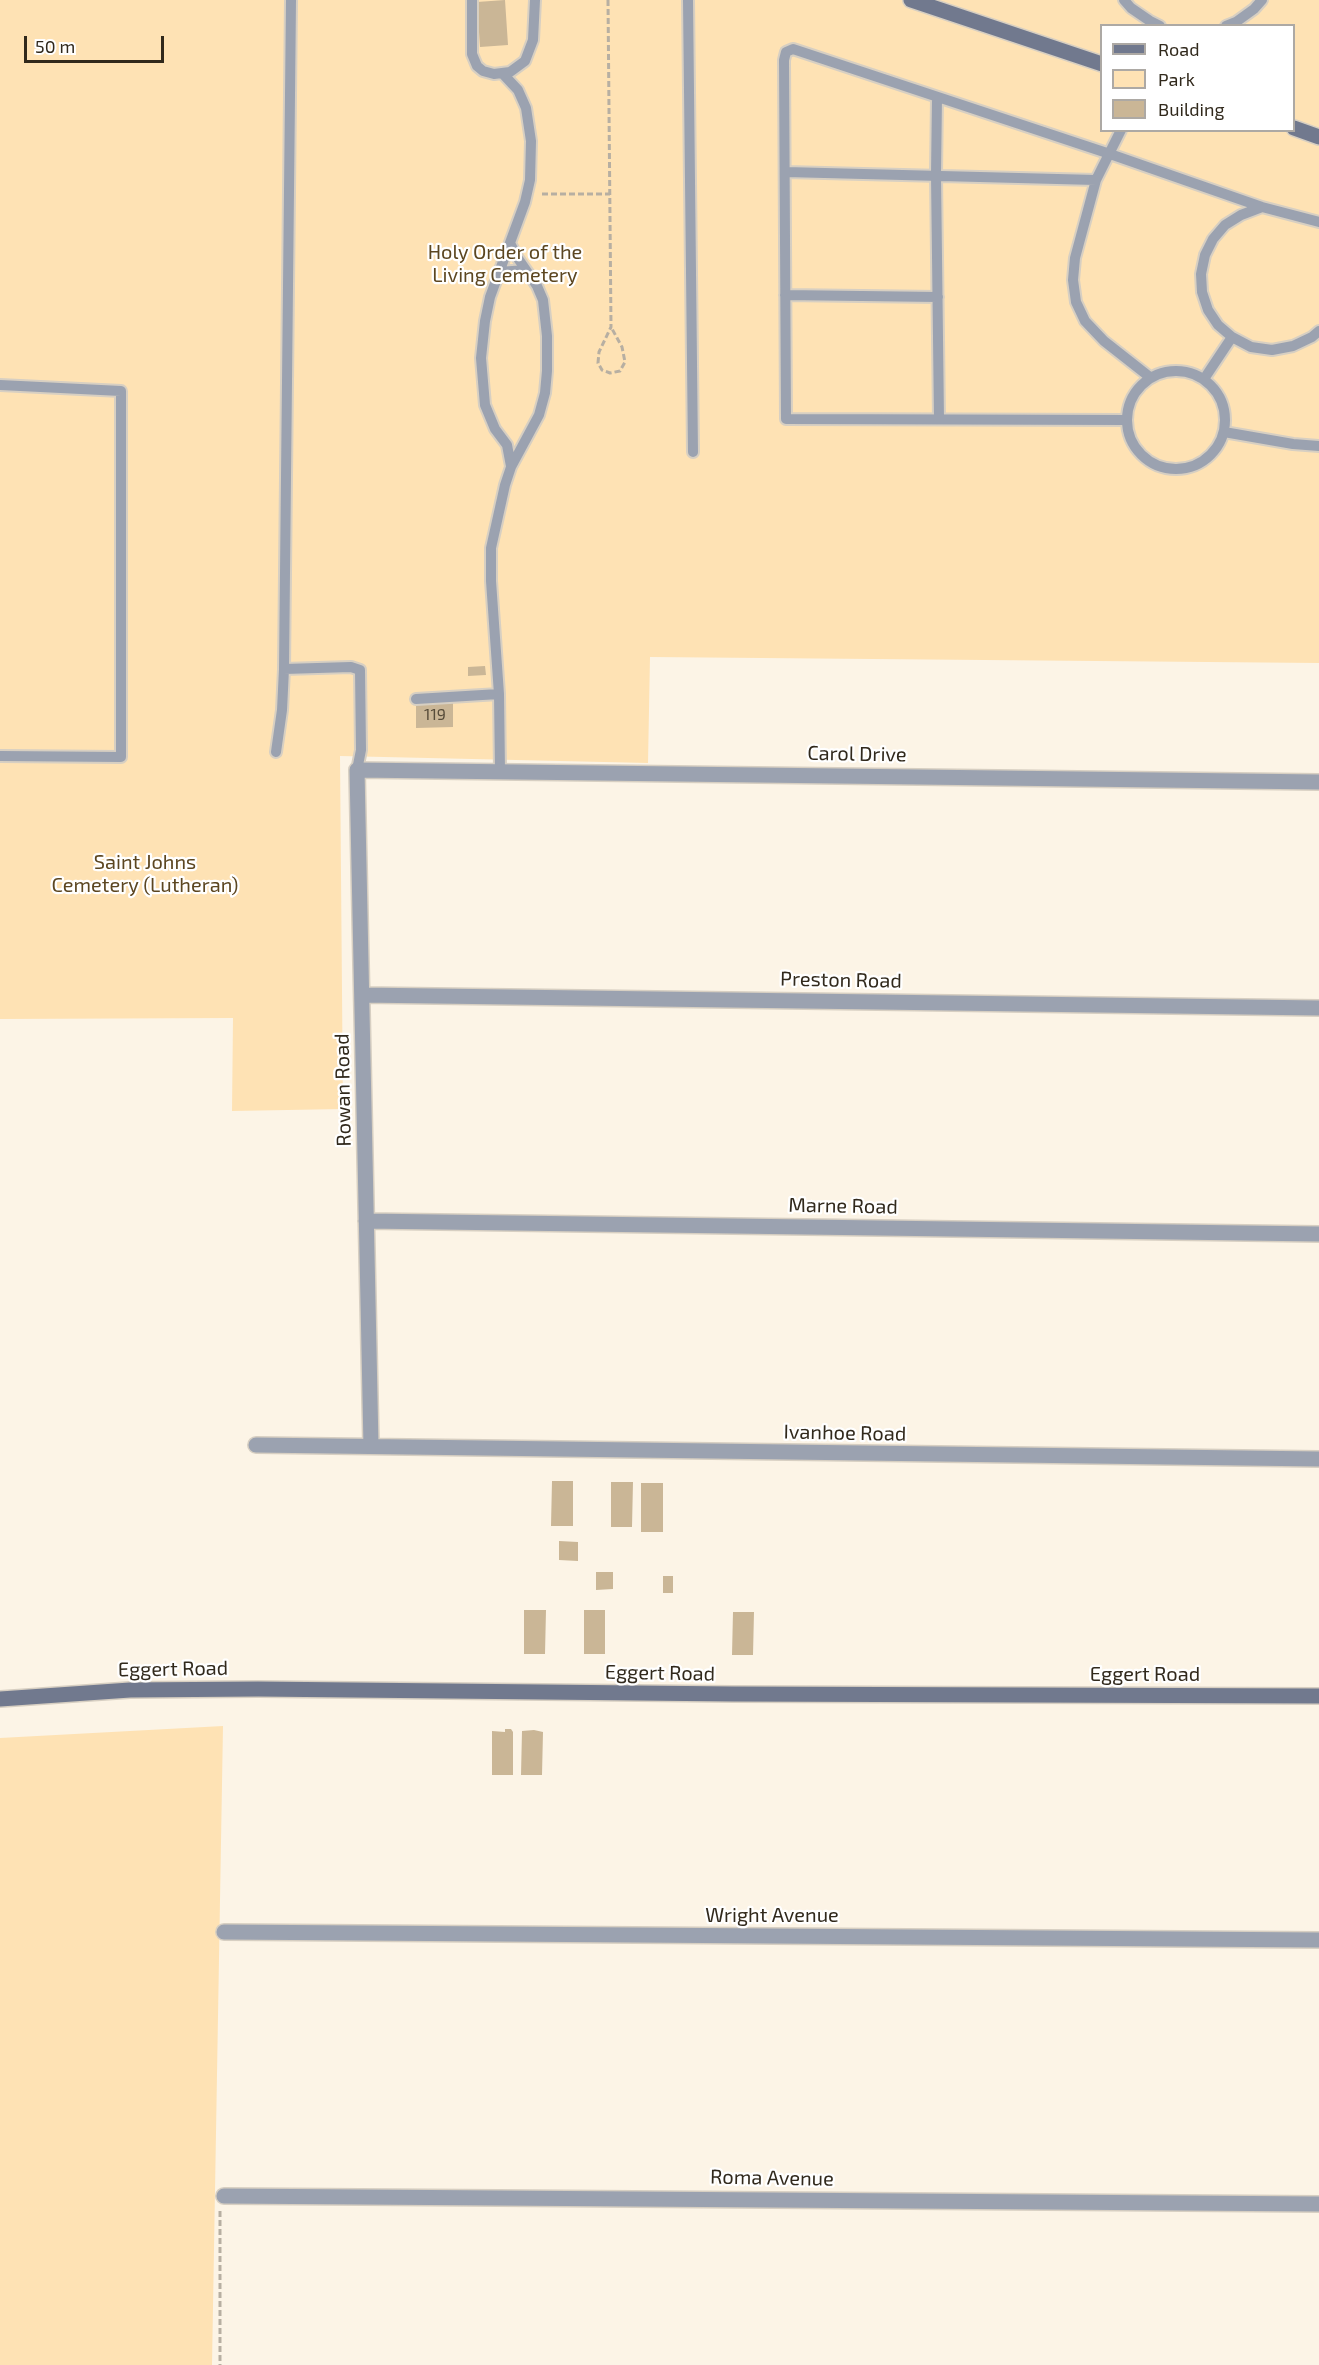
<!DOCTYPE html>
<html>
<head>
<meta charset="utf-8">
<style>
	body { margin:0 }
	#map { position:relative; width:1319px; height:2365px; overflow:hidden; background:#fcf4e6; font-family:"Exo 2",sans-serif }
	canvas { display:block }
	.legend { position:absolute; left:1100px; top:24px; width:195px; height:108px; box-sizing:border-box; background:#fff; border:2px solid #ada9a4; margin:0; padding:8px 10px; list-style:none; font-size:18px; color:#31291c }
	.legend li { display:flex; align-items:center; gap:12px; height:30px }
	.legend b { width:30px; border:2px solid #ada9a4 }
	.scale { position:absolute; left:24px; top:36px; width:140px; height:27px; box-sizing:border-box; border:3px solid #31291c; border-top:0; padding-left:8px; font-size:18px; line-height:21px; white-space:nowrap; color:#31291c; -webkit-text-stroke:4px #fff; paint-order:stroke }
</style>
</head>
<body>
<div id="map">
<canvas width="1319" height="2365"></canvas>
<ul class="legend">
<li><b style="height:8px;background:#71798e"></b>Road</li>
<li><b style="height:16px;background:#fee2b4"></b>Park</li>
<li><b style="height:16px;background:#cab696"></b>Building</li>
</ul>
<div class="scale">50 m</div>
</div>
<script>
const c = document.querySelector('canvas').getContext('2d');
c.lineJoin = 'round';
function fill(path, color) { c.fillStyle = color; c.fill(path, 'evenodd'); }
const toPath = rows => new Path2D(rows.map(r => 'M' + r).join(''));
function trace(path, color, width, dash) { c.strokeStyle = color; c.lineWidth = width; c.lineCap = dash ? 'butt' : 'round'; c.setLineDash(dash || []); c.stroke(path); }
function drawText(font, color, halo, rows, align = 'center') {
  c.font = font + ' "Exo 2",sans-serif'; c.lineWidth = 4.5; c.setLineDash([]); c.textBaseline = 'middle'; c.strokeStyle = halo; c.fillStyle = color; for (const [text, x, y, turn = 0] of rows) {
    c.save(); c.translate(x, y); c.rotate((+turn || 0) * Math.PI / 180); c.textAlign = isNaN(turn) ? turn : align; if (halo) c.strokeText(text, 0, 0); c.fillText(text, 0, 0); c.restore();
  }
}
const green = toPath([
	[0,0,1319,0,1319,663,650,657,648,763,340,756,343,1109,232,1111,233,1018,0,1019],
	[1102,26,1294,26,1294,130,1102,130],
	[223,1726,212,2365,0,2365,0,1738]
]);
const building = toPath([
	[505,0,508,45,480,47,477,2],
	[485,666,486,675,468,676,468,667],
	[453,703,453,727,416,728,416,704],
	[552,1481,573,1481,573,1526,551,1526],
	[611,1482,633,1482,632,1527,611,1527],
	[641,1483,663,1483,663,1532,641,1532],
	[559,1541,578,1542,578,1561,559,1560],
	[596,1572,613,1572,613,1589,596,1590],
	[663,1576,673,1576,673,1593,663,1593],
	[524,1610,546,1610,545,1654,524,1654],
	[584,1610,605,1610,605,1654,584,1654],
	[733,1612,754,1612,753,1655,732,1655],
	[505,1729,511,1729,513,1732,513,1775,492,1775,492,1731,505,1732],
	[534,1730,543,1732,542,1775,521,1775,522,1731]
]);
const path = toPath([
	[608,0,611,327,599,352,598,363,602,370,610,373,620,371,625,362,622,347,611,327],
	[542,194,610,194],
	[220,2211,220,2365]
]);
const lane = toPath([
	[472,0,472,54,477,66,483,71,494,74,510,72,525,61,533,40,535,0],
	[688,0,693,452],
	[1124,0,1131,8,1150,21,1160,26],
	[1226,26,1236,22,1254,9,1262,0],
	[503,74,518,90,526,108,531,141,530,180,525,202,490,297,485,321,481,358,485,405,495,429,507,445,511,466],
	[937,97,936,175,939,419],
	[1121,130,1096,180,1075,258,1073,280,1076,302,1085,321,1104,341,1151,378],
	[786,172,1096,180],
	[1262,207,1241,215,1225,225,1213,239,1205,255,1201,274,1202,292,1208,310,1218,325,1232,337,1251,347,1272,350,1293,346,1312,337,1319,331],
	[499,272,526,270],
	[785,295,938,297],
	'1127 420a49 49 0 1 1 98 0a49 49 0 1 1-98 0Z',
	[1204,379,1232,337],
	[0,385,121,391,121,757,0,756],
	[1127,420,786,419,784,60,786,52,793,49,1110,154,1262,207,1319,222],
	[1224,432,1293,444,1319,446],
	[284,669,351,667,360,670,361,750,357,770],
	[416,699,499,694],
	[276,752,282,710,284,669,291,0],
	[500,771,499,694,491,581,491,548,505,485,511,467,539,415,545,393,547,371,547,336,543,300,537,286,517,257,510,243]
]);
const street = toPath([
	[362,995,1319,1008],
	[366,1221,1319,1234],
	[256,1445,1319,1459],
	[371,1446,357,770,1319,782],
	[224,1932,1319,1940],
	[224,2196,1319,2204]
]);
const secondary = toPath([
	[911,0,1102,64],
	[1294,128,1319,137],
	[0,1699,130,1690,258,1689,733,1694,1319,1696]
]);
const numberNames = [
	["119",435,715]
];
const parkNames = [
	["Holy Order of the",505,252],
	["Living Cemetery",505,275],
	["Saint Johns",145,862],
	["Cemetery (Lutheran)",145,885]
];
const streetNames = [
	["Carol Drive",857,754,1],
	["Preston Road",841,980,1],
	["Rowan Road",343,1090,-91],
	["Marne Road",843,1206,1],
	["Ivanhoe Road",845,1433,1],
	["Eggert Road",173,1669,-1],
	["Eggert Road",660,1673,1],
	["Eggert Road",1145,1674],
	["Wright Avenue",772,1915],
	["Roma Avenue",772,2178,1]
];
fill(green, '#fee2b4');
fill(building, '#cab696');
trace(lane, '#d7cfc2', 14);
trace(street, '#d7cfc2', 18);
trace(secondary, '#d7cfc2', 18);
trace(path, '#b7afa2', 3, [6, 3]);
trace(lane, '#9ba2b0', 10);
trace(street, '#9ba2b0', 15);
trace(secondary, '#71798e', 15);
drawText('16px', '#574c3a', null, numberNames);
drawText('20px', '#5c4620', '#fff', parkNames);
drawText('20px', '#31291c', '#fff', streetNames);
</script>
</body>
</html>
